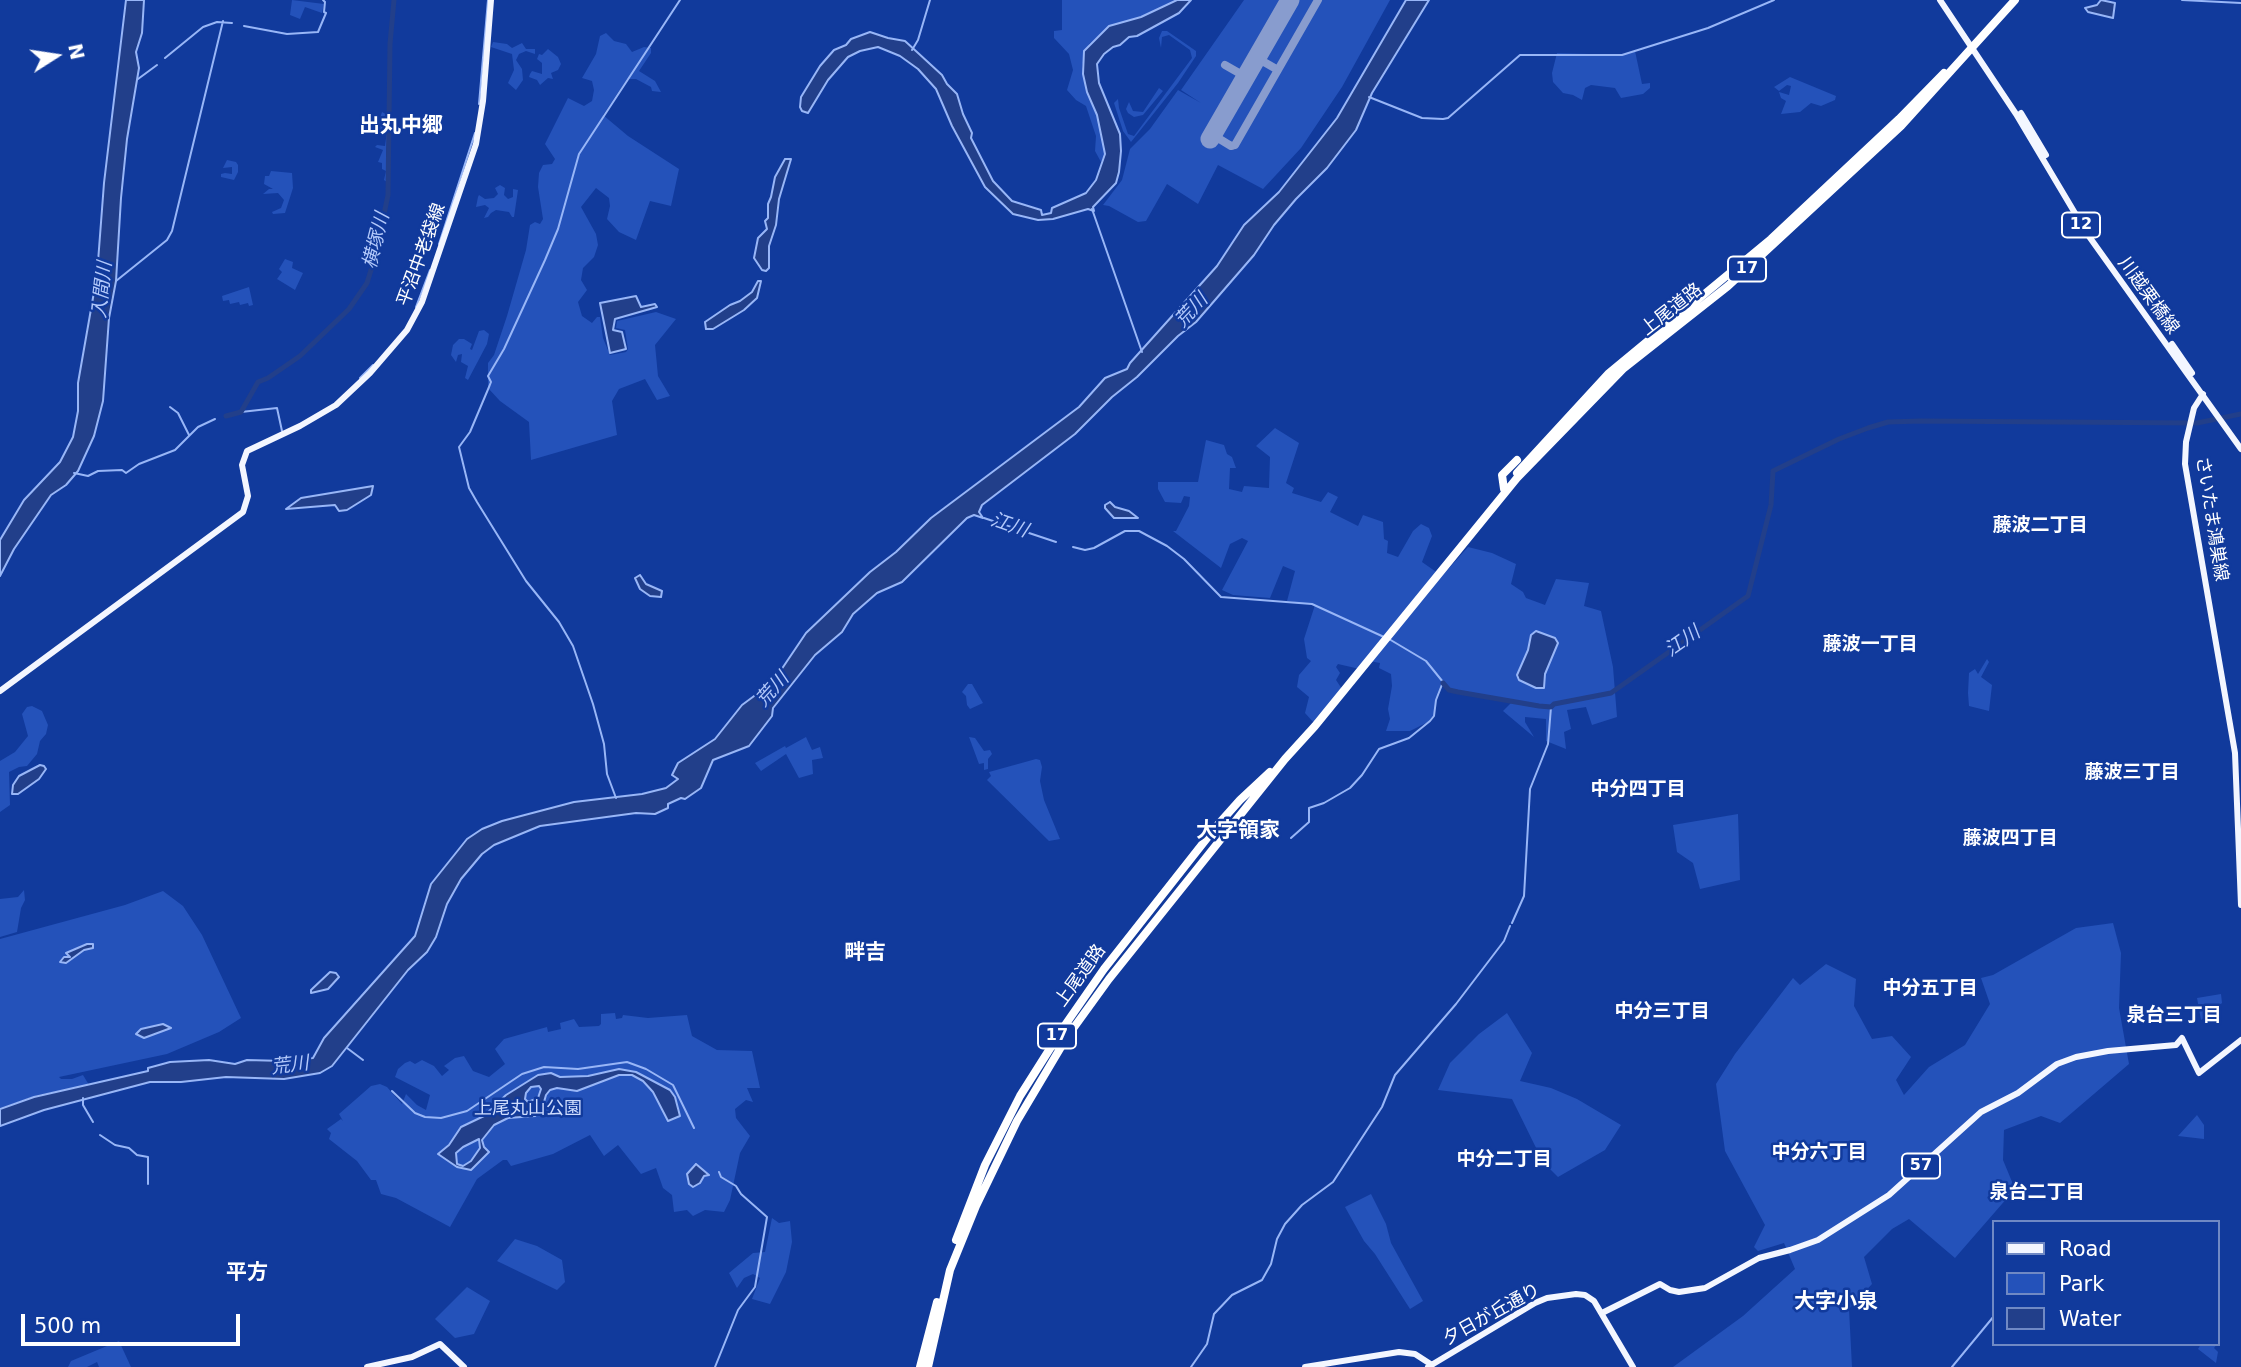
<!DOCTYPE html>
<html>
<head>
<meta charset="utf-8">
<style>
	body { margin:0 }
	#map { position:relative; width:2241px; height:1367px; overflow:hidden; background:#113a9c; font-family:"DejaVu Sans",sans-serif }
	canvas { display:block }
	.legend { position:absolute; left:1992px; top:1220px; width:228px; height:126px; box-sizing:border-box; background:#113a9c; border:2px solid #7089c4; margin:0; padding:9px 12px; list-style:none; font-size:21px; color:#fff }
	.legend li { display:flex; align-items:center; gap:14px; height:35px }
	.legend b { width:35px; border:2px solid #7089c4 }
	.north { position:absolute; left:21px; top:21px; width:70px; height:70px; -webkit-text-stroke:5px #113a9c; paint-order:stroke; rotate:78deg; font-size:19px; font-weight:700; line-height:28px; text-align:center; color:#fff }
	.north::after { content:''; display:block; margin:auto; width:24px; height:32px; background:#fff; clip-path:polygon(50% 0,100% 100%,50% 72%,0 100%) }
	.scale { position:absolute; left:21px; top:1314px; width:219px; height:32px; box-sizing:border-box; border:4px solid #fff; border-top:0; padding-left:9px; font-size:21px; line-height:24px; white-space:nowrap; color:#fff; -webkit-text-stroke:5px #113a9c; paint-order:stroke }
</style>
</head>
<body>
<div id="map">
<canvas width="2241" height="1367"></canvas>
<ul class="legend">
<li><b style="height:9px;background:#f3f6ff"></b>Road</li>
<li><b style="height:19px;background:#2452ba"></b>Park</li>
<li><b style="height:19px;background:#223f8a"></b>Water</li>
</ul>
<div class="north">N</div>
<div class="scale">500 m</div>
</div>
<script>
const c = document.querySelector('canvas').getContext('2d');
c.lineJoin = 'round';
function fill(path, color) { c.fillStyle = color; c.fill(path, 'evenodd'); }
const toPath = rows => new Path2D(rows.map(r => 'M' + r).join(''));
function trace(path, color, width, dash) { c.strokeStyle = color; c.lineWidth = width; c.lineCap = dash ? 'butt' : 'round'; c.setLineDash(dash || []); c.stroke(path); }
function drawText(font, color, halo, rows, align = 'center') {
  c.font = font + ' "DejaVu Sans","Noto Sans JP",sans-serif'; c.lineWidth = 5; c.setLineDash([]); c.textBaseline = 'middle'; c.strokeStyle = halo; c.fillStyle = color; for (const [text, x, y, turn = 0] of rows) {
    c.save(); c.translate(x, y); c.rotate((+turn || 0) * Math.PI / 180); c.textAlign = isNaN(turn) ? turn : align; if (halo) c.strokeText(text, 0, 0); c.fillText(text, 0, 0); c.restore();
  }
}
const green = toPath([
	[292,0,324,4,322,13,305,7,300,19,290,15],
	[1062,0,1177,0,1141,17,1105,30,1089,44,1082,66,1087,92,1097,115,1104,142,1105,154,1101,162,1095,151,1096,136,1086,106,1076,100,1067,90,1073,70,1069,54,1054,38,1054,31,1062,30],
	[1244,0,1283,0,1206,138,1214,143,1216,140,1235,150,1320,0,1390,0,1342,87,1301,148,1263,189,1218,165,1198,204,1167,184,1146,221,1138,222,1109,206,1103,205,1122,180,1130,149,1150,129,1178,90,1201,103,1181,90],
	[1296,0,1314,0,1277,66,1263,58],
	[1162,31,1167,31,1196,51,1196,56,1178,83,1131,142,1123,131,1114,103,1118,99,1119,108,1128,134,1134,136,1192,58,1190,50,1169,35,1162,37,1161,48,1159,38],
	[606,33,614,41,626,44,632,52,644,47,651,48,651,53,639,71,655,81,661,92,652,91,651,87,636,79,627,79,603,115,628,136,679,169,671,206,650,201,636,240,619,232,607,219,610,206,609,198,596,188,581,207,596,234,598,245,594,257,583,268,581,280,587,290,578,302,582,316,592,323,597,317,600,317,603,338,610,355,626,352,628,349,625,330,616,328,617,321,656,312,676,319,655,345,658,376,670,396,657,400,645,379,619,389,612,401,617,435,531,460,529,422,500,401,488,388,488,363,494,355,507,316,526,250,530,225,535,222,540,224,543,219,538,187,539,173,543,165,552,164,555,159,545,144,568,98,584,106,592,101,594,90,592,81,582,78,596,54,600,36],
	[493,42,507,44,512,48,522,43,526,49,535,49,535,54,526,51,519,54,516,60,522,69,523,80,516,90,508,83,514,70,512,54,491,47],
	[548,49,558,57,561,64,558,70,551,73,553,79,548,78,540,85,537,80,529,77,530,74,532,71,542,74,542,63,537,59,539,54,542,55],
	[1635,51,1642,84,1650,83,1650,88,1643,94,1621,98,1615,88,1591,85,1585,88,1582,100,1573,95,1563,93,1553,82,1552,73,1557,53,1622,55],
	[1260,63,1275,71,1233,144,1219,136],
	[1790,77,1836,96,1835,100,1821,106,1811,103,1800,112,1781,114,1786,101,1781,98,1779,92,1789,95,1791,86,1787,85,1779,91,1774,87],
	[1159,88,1163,91,1143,115,1134,117,1128,113,1126,109,1129,102,1133,111,1143,112],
	[382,112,389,116,386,157,389,180,387,182,384,180,386,171,382,169,382,163,378,162,383,150,375,147,377,145,385,146,387,131,379,130,376,122,372,120,380,118],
	[227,160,236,162,238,165,238,172,234,180,221,177,221,174,225,173,232,174,232,167,223,168],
	[271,171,292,173,293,188,285,213,273,214,272,212,281,208,284,200,278,193,263,194,269,189,273,189,264,184,265,176,269,176],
	[500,185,505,188,504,195,508,199,513,197,513,189,518,190,514,217,512,217,509,212,496,210,491,213,488,217,484,218,489,208,485,205,476,207,478,197,479,195,485,199,494,198,498,194,495,188],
	[285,259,293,262,292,268,303,273,295,290,277,279,282,272,279,269],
	[249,287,253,305,249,306,248,303,240,305,239,302,230,304,229,300,223,301,222,296],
	[484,330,489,334,487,344,468,380,465,378,468,366,461,362,462,354,458,355,456,362,451,355,453,345,459,339,464,339,472,344,470,349,472,350,479,331],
	[1275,428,1299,443,1286,483,1294,488,1292,493,1321,502,1328,492,1338,497,1330,512,1358,526,1363,515,1383,522,1384,539,1388,541,1387,553,1398,557,1413,531,1421,524,1429,528,1432,536,1422,562,1442,576,1468,547,1492,553,1516,564,1511,584,1523,592,1526,598,1545,605,1556,579,1589,583,1584,606,1601,611,1613,667,1617,717,1592,725,1586,707,1567,710,1571,729,1564,732,1566,749,1546,741,1546,719,1525,717,1525,722,1534,737,1503,711,1511,703,1509,700,1458,692,1447,688,1443,683,1436,700,1434,716,1430,721,1410,731,1386,731,1390,719,1388,709,1392,686,1391,674,1379,668,1380,663,1369,661,1364,670,1338,664,1336,667,1340,673,1336,680,1342,689,1314,723,1305,713,1309,697,1297,687,1299,675,1311,661,1307,658,1304,639,1315,605,1287,601,1295,571,1283,566,1270,598,1233,595,1222,590,1248,541,1242,538,1230,544,1221,568,1173,531,1176,531,1189,506,1190,497,1184,496,1181,503,1165,502,1158,489,1158,482,1198,482,1206,440,1224,445,1227,454,1232,457,1236,468,1230,468,1229,489,1242,492,1244,486,1269,488,1270,457,1256,446],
	[1987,659,1989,662,1981,677,1992,685,1989,711,1969,706,1968,693,1969,673,1975,669,1978,674],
	[968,684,972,684,983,703,970,709,967,705,966,696,962,692],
	[32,706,42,711,48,725,46,734,40,741,37,754,27,766,19,767,9,772,10,805,0,812,0,761,15,752,28,736,22,714,27,707],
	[806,737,812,750,820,747,823,758,812,760,813,774,799,778,786,754,761,771,755,763,785,746,786,748],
	[969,737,975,738,984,751,990,750,992,754,988,759,988,769,984,770,984,763,979,764],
	[1036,759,1040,760,1042,767,1040,781,1044,800,1060,839,1049,841,987,780,991,776,989,772],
	[1738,814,1740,880,1700,889,1693,863,1677,852,1673,825],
	[24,890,25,900,21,908,17,932,0,937,0,899,18,897],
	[163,891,183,906,202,935,241,1018,219,1032,167,1054,59,1077,61,1079,72,1079,83,1075,89,1085,38,1095,0,1108,0,939,125,905],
	[2113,923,2121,953,2119,1008,2129,1064,2060,1123,2041,1116,2004,1130,2003,1160,2015,1189,1955,1258,1909,1219,1892,1229,1864,1257,1872,1284,1849,1309,1852,1367,1673,1367,1743,1316,1795,1269,1784,1243,1758,1251,1754,1247,1765,1225,1725,1151,1716,1084,1735,1054,1793,978,1800,985,1826,964,1856,979,1854,1006,1872,1039,1892,1036,1911,1057,1896,1080,1904,1095,1929,1067,1965,1045,1990,1004,1981,978,1993,975,2076,928],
	[2221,994,2222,1003,2201,1020,2197,998],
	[615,1013,616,1019,622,1018,623,1015,648,1018,687,1015,692,1036,717,1050,752,1051,760,1088,747,1088,753,1102,746,1100,735,1109,736,1118,750,1136,740,1153,730,1200,724,1212,705,1210,693,1216,687,1210,674,1212,672,1195,663,1188,656,1168,641,1174,618,1145,604,1156,590,1135,553,1154,511,1166,507,1160,503,1160,477,1179,450,1227,396,1198,381,1194,376,1180,371,1180,357,1161,329,1139,331,1133,327,1129,341,1119,343,1121,339,1114,371,1086,380,1084,387,1087,402,1104,406,1094,417,1105,426,1110,430,1095,395,1077,398,1069,405,1063,410,1061,415,1064,422,1060,434,1066,442,1076,449,1070,444,1066,455,1058,464,1056,473,1071,489,1077,505,1064,495,1049,504,1039,547,1027,548,1032,561,1029,560,1023,574,1019,579,1027,599,1026,601,1024,601,1014],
	[1507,1013,1532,1053,1520,1081,1551,1088,1577,1099,1621,1125,1605,1150,1558,1177,1543,1162,1512,1099,1438,1090,1450,1063,1479,1034],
	[2197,1115,2204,1125,2204,1139,2178,1136],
	[1371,1194,1386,1224,1391,1243,1423,1301,1410,1309,1375,1254,1364,1241,1345,1207],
	[772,1218,779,1223,790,1221,792,1242,786,1272,770,1304,752,1299,760,1278,753,1274,744,1278,737,1288,729,1273,753,1253,765,1252],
	[515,1239,537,1246,562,1260,565,1282,557,1290,497,1261],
	[467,1287,490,1301,474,1334,455,1338,435,1319],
	[119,1341,131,1367,99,1367,97,1362,87,1367,68,1367,71,1361],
	[2201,1344,2217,1344,2214,1348,2218,1352,2216,1363,2198,1349]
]);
const water = toPath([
	[126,0,144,0,142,33,136,52,139,68,127,139,121,198,116,281,109,318,103,401,94,436,78,471,66,485,51,495,14,549,0,576,0,540,24,500,60,462,73,437,78,411,78,383,97,275,104,183,126,0],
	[1177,0,1191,0,1179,13,1137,36,1129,37,1120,45,1113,47,1104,54,1097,64,1099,83,1120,134,1121,151,1119,172,1116,183,1093,207,1094,211,1088,209,1053,219,1038,220,1013,214,985,187,952,126,936,89,918,69,900,56,878,47,860,51,848,57,828,80,808,113,802,111,800,107,801,97,820,66,834,50,846,45,851,39,870,32,888,38,905,41,942,75,947,84,957,94,963,114,972,133,971,138,993,181,1012,201,1041,210,1042,215,1051,213,1052,208,1086,193,1096,180,1105,154,1097,115,1087,92,1083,74,1084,51,1109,26,1141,17,1177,0],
	[1406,0,1429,0,1372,93,1356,130,1327,168,1296,199,1274,225,1254,255,1196,322,1178,336,1137,377,1112,397,1075,434,982,505,979,512,983,518,974,515,967,518,902,582,877,593,853,614,842,632,815,655,773,708,772,716,749,746,713,760,701,788,685,799,681,798,668,804,668,808,655,814,636,813,540,826,494,845,482,854,461,879,447,904,436,937,427,952,408,970,332,1066,320,1073,284,1079,226,1077,181,1082,150,1082,44,1110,0,1126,0,1109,34,1097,148,1071,148,1068,170,1062,209,1060,235,1064,247,1060,284,1061,313,1058,324,1038,415,936,431,884,467,839,482,829,502,821,574,802,642,794,666,788,678,779,672,775,678,763,715,739,742,705,773,682,806,633,870,572,896,552,931,518,1079,407,1105,378,1127,369,1130,363,1217,266,1244,225,1279,192,1337,118,1406,0],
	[2101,0,2115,3,2113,18,2088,12,2085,8,2097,5,2101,0],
	[785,159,791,159,779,199,776,225,769,246,769,268,766,271,762,270,754,258,758,238,767,229,765,221,768,218,768,204,771,197,775,177,785,159],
	[758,281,761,281,757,298,744,310,713,329,706,329,705,322,730,305,740,301,752,292,758,281],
	[636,296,641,307,655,304,657,307,615,319,613,330,622,332,626,349,610,353,600,303,636,296],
	[373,486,371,495,347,510,339,511,335,505,286,509,301,498,373,486],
	[1110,502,1115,507,1129,511,1138,518,1114,518,1105,508,1105,505,1110,502],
	[640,575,646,584,662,591,661,597,650,596,640,589,635,578,640,575],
	[1536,631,1555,638,1558,643,1545,674,1544,688,1536,688,1519,680,1517,675,1528,650,1531,635,1536,631],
	[40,765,44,766,46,769,39,779,18,794,12,794,13,785,19,776,40,765],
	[87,944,93,944,93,948,84,950,66,963,60,962,64,957,70,957,66,953,87,944],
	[330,972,336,973,339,977,328,989,311,993,311,990,330,972],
	[163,1024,171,1028,144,1038,136,1034,141,1029,163,1024],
	[619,1069,636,1072,670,1090,675,1097,680,1116,668,1121,653,1092,643,1081,632,1075,619,1075,577,1091,557,1088,550,1090,546,1095,542,1109,535,1116,508,1118,494,1125,482,1140,484,1147,489,1152,471,1170,457,1167,438,1154,449,1145,461,1127,484,1116,506,1095,538,1075,551,1073,560,1077,588,1076,619,1069],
	[539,1086,541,1089,538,1098,528,1102,525,1099,526,1093,531,1087,539,1086],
	[479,1139,480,1148,471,1161,463,1166,457,1164,456,1153,463,1147,479,1139],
	[696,1164,709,1175,704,1176,700,1183,693,1187,689,1184,687,1174,696,1164]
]);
const stream = toPath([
	[2182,0,2241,3],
	[244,26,287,34,318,32,326,13,324,12,325,2,323,0],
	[912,50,918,40,930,0],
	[165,58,203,27,217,22,232,23],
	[138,79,157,65],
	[1369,97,1422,118,1443,119,1448,118,1520,55,1622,55,1708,28,1774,0],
	[479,104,488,0],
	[1092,209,1142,352],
	[439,244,475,133],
	[116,281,167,240,172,231,223,21],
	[416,307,430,270],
	[360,378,373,365],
	[170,407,178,413,189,435],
	[241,412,277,408,282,431],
	[74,473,88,476,98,471,122,470,126,473,139,464,175,450,198,427,215,419],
	[984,518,1056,542],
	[1073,547,1085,550,1094,548,1125,531,1139,531,1167,546,1184,559,1221,597,1312,604,1384,637],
	[616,798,607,774,604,744,593,704,573,646,559,622,526,581,477,502,469,488,459,447,470,432,489,387,491,382,488,376,504,349,545,260,558,229,579,154,680,0],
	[1291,838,1309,822,1309,808,1324,803,1350,788,1362,775,1379,749,1409,738,1430,721,1434,716,1436,700,1443,682,1426,661,1389,639],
	[1512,923,1524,896,1530,789,1548,744,1551,707],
	[347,1048,363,1060],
	[392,1091,415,1113,425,1117,441,1118,467,1111,522,1074,544,1067,578,1069,627,1062,646,1069,673,1085,694,1128],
	[83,1098,83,1105,93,1122],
	[100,1135,115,1145,129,1148,137,1155,148,1157,148,1184],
	[715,1367,738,1310,755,1287,767,1217,741,1194,736,1186,721,1177,719,1172],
	[1191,1367,1207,1344,1214,1314,1232,1295,1262,1280,1271,1264,1277,1239,1285,1224,1302,1205,1333,1182,1382,1107,1395,1075,1456,1004,1504,941,1510,926],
	[1952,1367,1994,1316]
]);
const river = toPath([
	[226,416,241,412,258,382,268,378,300,356,349,309,367,283,375,257,388,195,390,44,394,0],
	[1443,683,1449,690,1458,692,1539,706,1551,707,1554,704,1611,693,1748,596,1771,505,1773,471,1839,439,1868,428,1888,422,1921,421,2197,423,2241,414]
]);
const taxiway = toPath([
	[1257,58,1278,70],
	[1225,65,1246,77],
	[1213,135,1231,146,1235,145,1318,0]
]);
const runway = toPath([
	[1210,139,1290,0]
]);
const major = toPath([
	[1940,0,2016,114,2088,235,2241,449],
	[2021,113,2046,155],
	[2172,344,2192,373],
	[2203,394,2194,408,2186,442,2185,464,2235,753,2241,905],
	[0,691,243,512,248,496,242,465,247,451,300,426,336,405,370,373,407,330,422,302,476,144,483,101,491,0],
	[1602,1313,1660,1284,1670,1290,1679,1292,1705,1288,1759,1258,1790,1250,1818,1240,1889,1195,1981,1112,2018,1093,2057,1064,2076,1057,2108,1051,2176,1045,2182,1038,2199,1073,2241,1040],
	[367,1367,412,1357,440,1344,464,1367],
	[1305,1367,1399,1352,1415,1354,1432,1365],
	[1428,1367,1535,1303,1547,1298,1576,1294,1585,1295,1594,1301,1633,1367]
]);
const highway = toPath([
	[1517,473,1609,373,1771,239,1899,119,1944,73],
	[1504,489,1502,475,1517,460],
	[956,1240,985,1165,1020,1096,1063,1028,1104,969,1215,828,1240,800,1270,772],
	[920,1367,937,1302],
	[928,1367,950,1270,976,1206,1017,1121,1067,1037,1109,979,1285,759,1315,726,1517,478,1624,368,1728,286,1901,126,2015,0]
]);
const shields = [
	[2081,225,38],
	[1747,269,38],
	[1057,1036,38],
	[1921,1166,38]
];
const shieldNames = [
	["12",2081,225],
	["17",1747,269],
	["17",1057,1036],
	["57",1921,1166]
];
const streetNames = [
	["平沼中老袋線",422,255,-70],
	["川越栗橋線",2148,296,54],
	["上尾道路",1672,310,-38],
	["さいたま鴻巣線",2211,519,81],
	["上尾道路",1081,976,-54],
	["夕日が丘通り",1492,1315,-29]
];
const parkNames = [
	["上尾丸山公園",528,1109]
];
const waterNames = [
	["横塚川",377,241,-76],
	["入間川",103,290,-84],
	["荒川",1192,311,-47],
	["江川",1009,526,19],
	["江川",1683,642,-35],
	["荒川",773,690,-48],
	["荒川",290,1066,-7]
];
const neighbourhoodNames = [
	["藤波二丁目",2040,526],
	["藤波一丁目",1870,645],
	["藤波三丁目",2132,773],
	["中分四丁目",1638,790],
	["藤波四丁目",2010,839],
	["中分五丁目",1930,989],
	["中分三丁目",1662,1012],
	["泉台三丁目",2174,1016],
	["中分六丁目",1819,1153],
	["中分二丁目",1504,1160],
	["泉台二丁目",2037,1193]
];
const quarterNames = [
	["出丸中郷",401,127],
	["大字領家",1238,832],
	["畔吉",865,954],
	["平方",247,1274],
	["大字小泉",1836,1303]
];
fill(green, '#2452ba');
fill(water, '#223f8a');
trace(water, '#98b6f7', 2);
trace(stream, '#98b6f7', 2);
trace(river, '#223f8a', 5);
trace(taxiway, '#889cce', 8);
trace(runway, '#889cce', 19);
trace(major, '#f3f6ff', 6);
trace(highway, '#fff', 8);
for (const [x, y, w] of shields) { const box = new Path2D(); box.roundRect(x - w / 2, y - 12.5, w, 25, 5); c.fillStyle = '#113a9c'; c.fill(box); trace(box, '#fff', 2); }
drawText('bold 16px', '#fff', null, shieldNames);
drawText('18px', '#fff', '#113a9c', streetNames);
drawText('18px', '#cfddfe', '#113a9c', parkNames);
drawText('italic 19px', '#b3c9fb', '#113a9c', waterNames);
drawText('bold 19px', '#fff', '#113a9c', neighbourhoodNames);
drawText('bold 21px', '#fff', '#113a9c', quarterNames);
</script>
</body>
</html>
